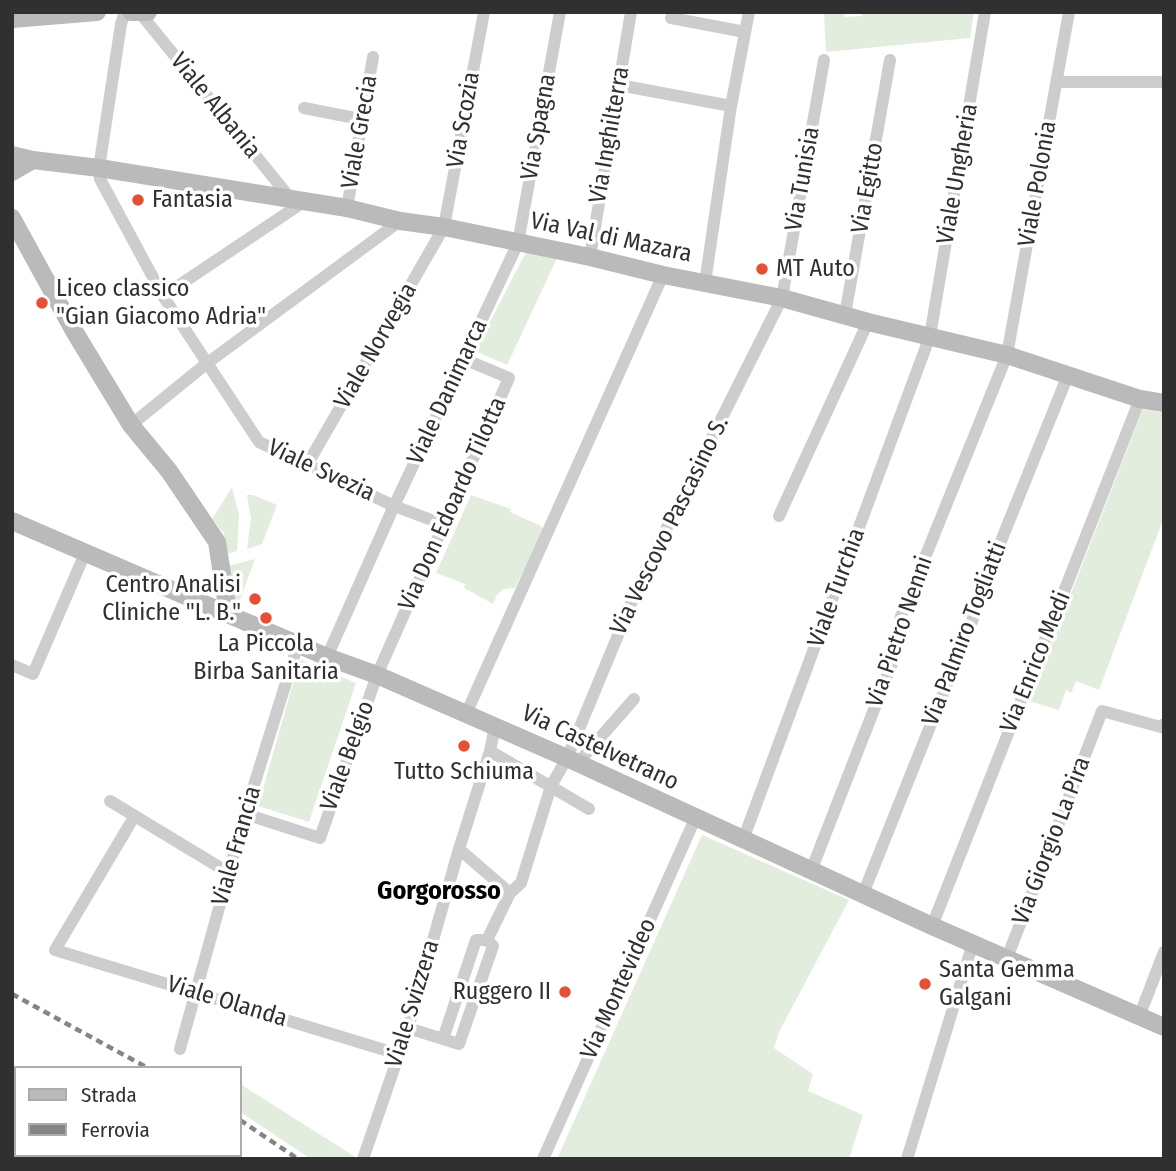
<!DOCTYPE html>
<html>
<head>
<meta charset="utf-8">
<style>
	body { margin:0 }
	#map { position:relative; width:1176px; height:1171px; overflow:hidden; background:#fff; font-family:"Fira Sans Condensed",sans-serif }
	canvas { display:block }
	.frame { position:absolute; inset:0; border:14px solid #303030; pointer-events:none }
	.legend { position:absolute; left:14px; top:1066px; width:228px; height:91px; box-sizing:border-box; background:#fff; border:2px solid #acacac; margin:0; padding:9px 12px; list-style:none; font-size:21px; color:#303030 }
	.legend li { display:flex; align-items:center; gap:14px; height:35px }
	.legend b { width:35px; border:2px solid #acacac }
</style>
</head>
<body>
<div id="map">
<canvas width="1176" height="1171"></canvas>
<div class="frame"></div>
<ul class="legend">
<li><b style="height:9px;background:#bababa"></b>Strada</li>
<li><b style="height:9px;background:#858585"></b>Ferrovia</li>
</ul>
</div>
<script>
const c = document.querySelector('canvas').getContext('2d');
c.lineJoin = 'round';
function fill(path, color) { c.fillStyle = color; c.fill(path, 'evenodd'); }
const toPath = rows => new Path2D(rows.map(r => 'M' + r).join(''));
function trace(path, color, width, dash) { c.strokeStyle = color; c.lineWidth = width; c.lineCap = dash ? 'butt' : 'round'; c.setLineDash(dash || []); c.stroke(path); }
function drawText(font, color, halo, rows, align = 'center') {
  c.font = font + ' "Fira Sans Condensed",sans-serif'; c.lineWidth = 7; c.setLineDash([]); c.textBaseline = 'middle'; c.strokeStyle = halo; c.fillStyle = color; for (const [text, x, y, turn = 0] of rows) {
    c.save(); c.translate(x, y); c.rotate((+turn || 0) * Math.PI / 180); c.textAlign = isNaN(turn) ? turn : align; if (halo) c.strokeText(text, 0, 0); c.fillText(text, 0, 0); c.restore();
  }
}
const green = toPath([
	[844,12,845,17,862,16,862,12,974,12,970,38,826,52,824,13],
	[526,252,557,258,507,365,475,351],
	[1143,409,1164,413,1164,517,1099,690,1076,681,1071,693,1066,690,1059,710,1029,701],
	[232,487,239,515,237,551,227,554,224,533,212,519],
	[247,495,253,495,277,505,262,544,247,549,251,518],
	[471,495,511,509,510,512,541,526,544,530,515,588,504,589,497,595,493,604,464,588,465,584,436,573],
	[255,559,239,603,234,602,228,566],
	[300,659,356,683,309,822,258,806],
	[702,835,849,900,779,1032,774,1048,813,1074,808,1091,863,1115,849,1159,557,1159],
	[240,1084,354,1156,353,1159,311,1159,240,1112]
]);
const street = toPath([
	[125,12,121,24,99,168,100,179,163,296,259,442,394,506,445,525],
	[140,13,290,198],
	[671,18,745,32],
	[1057,82,1164,82],
	[619,85,731,106],
	[304,108,360,119],
	[347,208,373,57],
	[590,257,631,12],
	[705,283,731,106,749,12],
	[163,296,305,201],
	[845,315,890,60],
	[131,425,206,364,400,221],
	[307,465,444,227,484,12],
	[779,516,868,322],
	[327,657,394,506,518,243,560,12],
	[12,665,33,674,86,551],
	[466,714,663,275],
	[490,751,589,809],
	[577,764,634,699],
	[110,801,229,873],
	[245,814,320,838,377,675,509,378,464,359],
	[134,817,55,950,398,1054],
	[743,840,930,336,985,12],
	[459,849,510,893],
	[811,871,898,648,900,619,1007,355,1069,12],
	[863,894,973,619,974,608,1068,375],
	[932,926,1140,399],
	[476,940,487,940,493,946,459,1044,443,1039,476,940],
	[487,940,510,893,521,883,551,786,567,758,643,575,782,298,824,60],
	[1007,958,1102,711,1161,727,1164,724],
	[1139,1017,1164,952],
	[408,1028,443,1039],
	[180,1049,245,814,298,644],
	[363,1159,408,1028,459,849,490,751,495,727],
	[543,1159,695,819],
	[907,1159,973,943]
]);
const secondary = toPath([
	[131,12,148,12],
	[12,19,97,12],
	[12,155,33,160,99,168,347,208,400,221,444,227,590,257,663,275,782,298,868,322,1007,355,1140,399,1164,403],
	[12,172,33,160],
	[12,218,74,331,131,425,169,471,217,542,228,612],
	[12,521,327,657,377,675,567,758,932,926,1164,1027]
]);
const rail = toPath([
	[12,994,148,1068],
	[240,1120,298,1159]
]);
const markers = [
	[138,200,7,"#e55035"],
	[762,269,7,"#e55035"],
	[42,303,7,"#e55035"],
	[255,599,7,"#e55035"],
	[266,618,7,"#e55035"],
	[464,746,7,"#e55035"],
	[925,984,7,"#e55035"],
	[565,992,7,"#e55035"]
];
const streetNames = [
	["Viale Albania",215,106,51],
	["Via Scozia",464,120,-80],
	["Via Spagna",539,127,-80],
	["Viale Grecia",360,132,-80],
	["Via Inghilterra",610,135,-80],
	["Viale Ungheria",958,174,-80],
	["Via Tunisia",803,179,-80],
	["Viale Polonia",1038,184,-80],
	["Via Egitto",868,188,-80],
	["Via Val di Mazara",611,238,12],
	["Viale Norvegia",376,346,-60],
	["Viale Danimarca",448,392,-65],
	["Viale Svezia",321,471,25],
	["Via Don Edoardo Tilotta",453,504,-66],
	["Via Vescovo Pascasino S.",670,526,-64],
	["Viale Turchia",837,588,-70],
	["Via Pietro Nenni",900,632,-71],
	["Via Palmiro Togliatti",965,634,-69],
	["Via Enrico Medi",1036,662,-68],
	["Via Castelvetrano",600,748,25],
	["Viale Belgio",348,756,-70],
	["Via Giorgio La Pira",1052,841,-69],
	["Viale Francia",237,846,-74],
	["Via Montevideo",619,989,-66],
	["Viale Olanda",227,1002,17],
	["Viale Svizzera",413,1004,-73]
];
const poiNames = [
	["Fantasia",152,200],
	["MT Auto",776,269],
	["Liceo classico",56,289],
	["\"Gian Giacomo Adria\"",56,317],
	["Centro Analisi",241,585,"right"],
	["Cliniche \"L. B.\"",241,613,"right"],
	["La Piccola",266,644,"center"],
	["Birba Sanitaria",266,672,"center"],
	["Tutto Schiuma",464,772,"center"],
	["Santa Gemma",939,970],
	["Galgani",939,998],
	["Ruggero II",551,992,"right"]
];
const neighbourhoodNames = [
	["Gorgorosso",439,892]
];
fill(green, '#e3edde');
trace(street, '#cdcdcd', 12);
trace(secondary, '#bababa', 18);
trace(rail, '#858585', 4.5, [7, 5]);
for (const [x, y, r, color] of markers) { const dot = new Path2D(); dot.arc(x, y, r, 0, 2 * Math.PI); c.fillStyle = color; c.fill(dot); trace(dot, '#fff', 2.5); }
drawText('24px', '#303030', '#fff', streetNames);
drawText('24px', '#303030', '#fff', poiNames, 'left');
drawText('bold 26px', '#000', '#fff', neighbourhoodNames);
</script>
</body>
</html>
